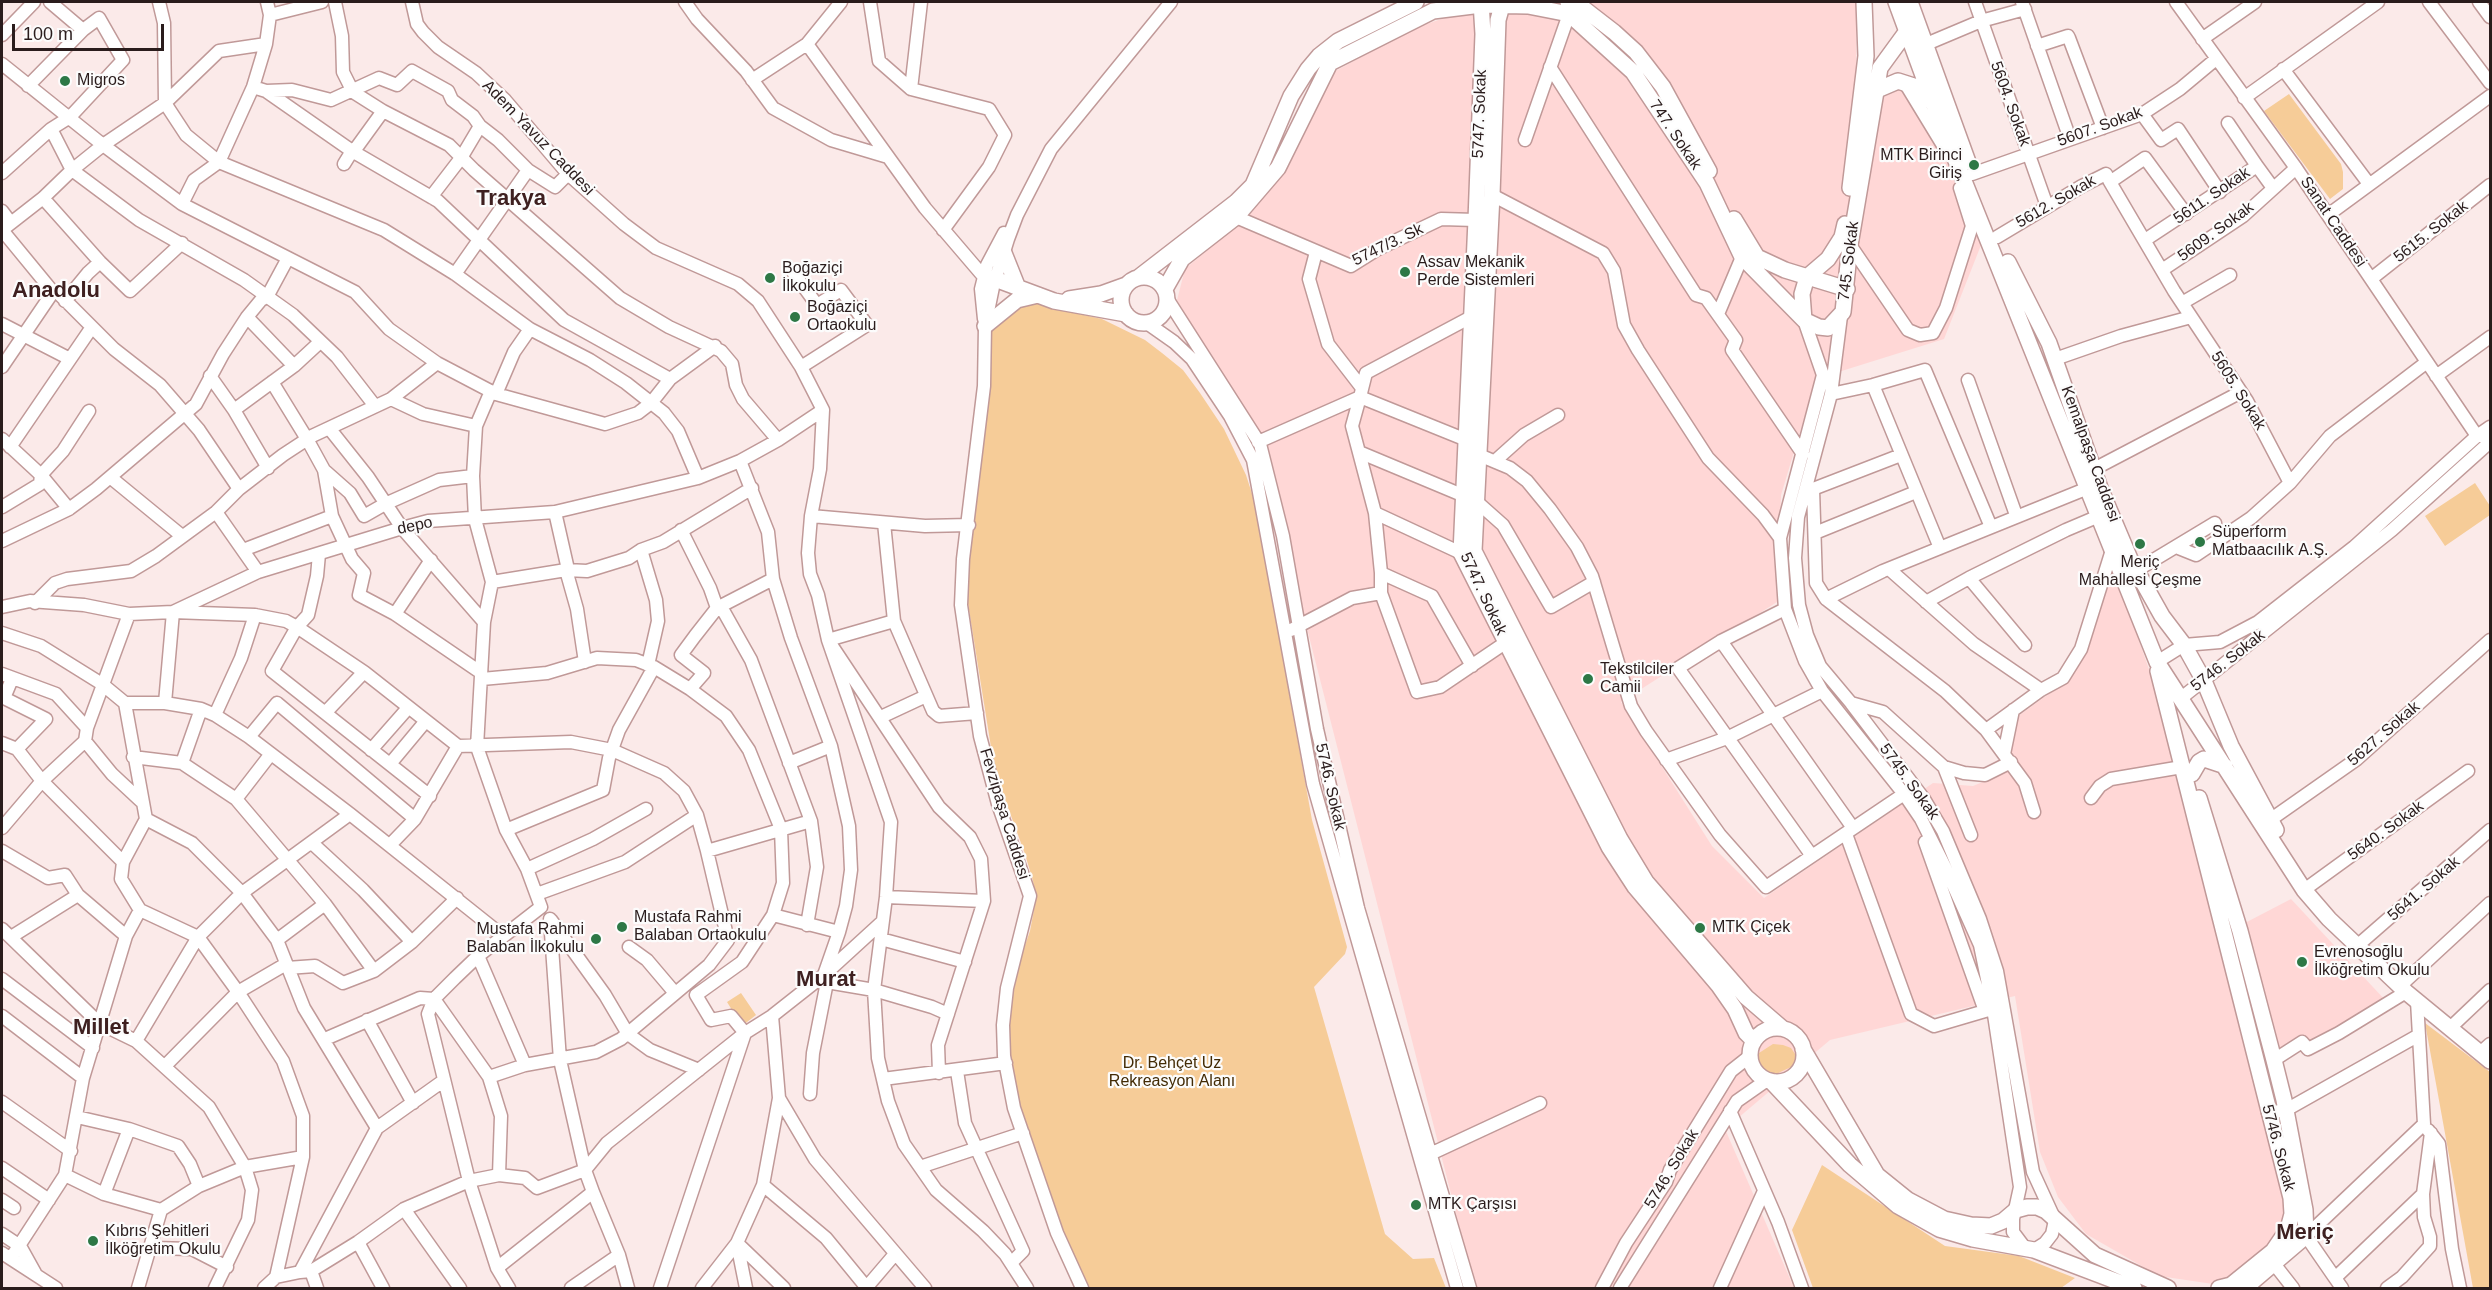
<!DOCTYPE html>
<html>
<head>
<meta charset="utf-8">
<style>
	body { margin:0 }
	#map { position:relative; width:2492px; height:1290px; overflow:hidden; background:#fbeae9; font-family:Helvetica,sans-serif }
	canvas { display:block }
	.frame { position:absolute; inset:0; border:3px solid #2a1c1c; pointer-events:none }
	.scale { position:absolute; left:12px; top:24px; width:152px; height:27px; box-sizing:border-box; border:3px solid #2a1c1c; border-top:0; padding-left:8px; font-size:18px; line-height:21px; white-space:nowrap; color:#2a1c1c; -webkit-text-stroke:4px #fcfcfc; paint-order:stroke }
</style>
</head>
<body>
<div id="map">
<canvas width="2492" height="1290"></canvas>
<div class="frame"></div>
<div class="scale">100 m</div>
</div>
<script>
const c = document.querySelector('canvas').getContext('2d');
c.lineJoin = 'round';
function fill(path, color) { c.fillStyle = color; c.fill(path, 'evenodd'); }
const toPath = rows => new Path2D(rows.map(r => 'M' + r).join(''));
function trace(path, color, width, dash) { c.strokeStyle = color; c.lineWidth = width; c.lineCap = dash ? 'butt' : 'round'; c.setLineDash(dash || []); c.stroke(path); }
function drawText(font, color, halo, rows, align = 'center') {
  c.font = font + ' Helvetica,sans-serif'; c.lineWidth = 4.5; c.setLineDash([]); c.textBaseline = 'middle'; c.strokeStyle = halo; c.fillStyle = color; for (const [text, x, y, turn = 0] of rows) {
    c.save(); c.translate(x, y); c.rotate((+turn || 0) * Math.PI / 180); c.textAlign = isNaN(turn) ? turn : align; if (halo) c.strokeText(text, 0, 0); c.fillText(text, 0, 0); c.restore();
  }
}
const built = toPath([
	[1467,2,1857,2,1856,80,1923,89,1983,240,1944,339,1816,379,1781,495,1777,602,1621,702,1712,846,1764,898,1933,783,1973,786,1997,776,2014,719,2068,680,2112,564,2151,675,2287,1200,2283,1229,2241,1272,2213,1284,2159,1276,2086,1234,2058,1197,2040,1152,2015,996,1830,1040,1725,1129,1794,1288,1475,1288,1258,436,1177,300,1185,269,1251,213,1283,170,1332,73,1412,29,1462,12],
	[2291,899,2386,1001,2311,1045,2296,1039,2276,1051,2243,924]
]);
const green = toPath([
	[2289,94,2341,164,2343,172,2343,189,2330,199,2264,111],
	[1028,298,1057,309,1102,319,1145,340,1162,353,1183,370,1200,393,1224,429,1246,475,1255,503,1312,820,1347,947,1345,954,1314,987,1385,1234,1413,1259,1434,1258,1446,1288,1085,1288,1015,1109,1006,1026,1011,985,1030,931,1036,899,1033,881,1025,854,995,772,966,591,988,333],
	[2475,483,2490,506,2490,515,2445,546,2425,516],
	[741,993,756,1015,742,1026,727,1002],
	[2425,1023,2490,1072,2490,1288,2473,1288],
	[1773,1044,1783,1045,1791,1048,1795,1054,1795,1061,1791,1067,1776,1074,1764,1071,1757,1060,1759,1053],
	[1822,1165,1945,1246,2019,1256,2075,1278,2061,1288,1813,1288,1792,1230]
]);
const minor = toPath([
	[335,2,342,36,343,72,353,92,383,111,449,145,474,170,620,298,669,327,721,351,732,364,736,385,743,399,778,440],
	[412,2,417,24,423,32,438,47,476,73,505,100,568,174,624,224,656,248,738,284,758,301,801,367,823,410],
	[685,2,697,19,746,71,773,108,831,140,888,157],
	[870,2,879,61,911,89],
	[921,2,911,89,989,109,1005,135,989,167,943,230],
	[1975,2,2047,206],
	[2022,2,2070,139],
	[2176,2,2296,168,2477,436,2490,436],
	[2429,2,2490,83],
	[2479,2,2490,17],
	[270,15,322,2],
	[83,30,99,18,123,60,70,117,51,129,72,170,139,220,244,280,293,315,337,357,375,406],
	[2,35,34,2],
	[2202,39,2255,2],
	[266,44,219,51,165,103,186,135,219,162,384,230,455,274,530,329,590,360,626,383,664,413,678,431,698,478],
	[807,44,925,208,984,277,995,279],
	[1924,45,1981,21,2025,9],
	[2037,46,2068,36,2069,38,2103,128],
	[2,64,103,145,182,204,355,292,389,329,437,363,496,394,605,424,638,413,651,403,670,379,715,346],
	[1550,67,1696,295,1706,298,1736,340,1732,350,1803,454],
	[2283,69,2369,184],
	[752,80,807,44,841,2],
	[1905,83,1947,152],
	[28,86,83,30,50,2],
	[253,87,266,91,352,151,438,201,564,320,670,379],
	[266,91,292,90,331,100,379,78,397,85,412,71,448,91,452,100,473,116,480,126,498,140,528,170,555,187,568,174],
	[2244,98,2378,2],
	[2142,114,2161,140,2178,129,2220,192],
	[2228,123,2257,166],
	[1525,140,1569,14],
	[354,151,383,111],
	[344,164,352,151],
	[2,173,51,129],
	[1972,174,2142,114,2180,89,2216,59],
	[2110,182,2174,291,2247,401,2290,483,2251,518,2196,555,2176,547],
	[1492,195,1603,253,1614,271,1624,325,1638,350,1708,458,1763,515,1780,538],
	[431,197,461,158,480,126],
	[43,198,100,262,130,291,182,243],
	[182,204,194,180,219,162,253,87,266,44,270,15,267,2],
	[2,211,11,223],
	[2328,215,2490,96],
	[1236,217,1351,266,1378,249,1441,219,1476,220],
	[2,230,53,292,57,292,114,349,160,385,199,430,239,489],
	[2,230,43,198,72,170,103,145,165,103,164,23,159,2],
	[1997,237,2082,186,2106,174,2110,182,2145,158,2186,214],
	[2145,240,2257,166,2273,188],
	[1850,245,1908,330,1920,335,1933,333,1946,308,1972,226,1960,188],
	[1316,252,1309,279,1328,344,1362,388],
	[2162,270,2243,216,2296,168],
	[793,272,817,305,841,290,867,325,801,367],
	[455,274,528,170],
	[2371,279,2490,185],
	[1168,300,1260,444,1283,536,1317,729,1358,908,1470,1288],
	[65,301,88,273,100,262],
	[2182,303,2230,275],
	[1718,314,1742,257],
	[1841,316,1831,394,1798,517,1795,558,1799,605,1807,635,1820,666,1851,703,1924,799,1943,831,1980,919,1997,971,2033,1172,2055,1220,2052,1234,2045,1243,2034,1250],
	[247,317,294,366],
	[984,319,981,289,987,265,1004,233],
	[1804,320,1823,375,1780,538,1785,609,1805,661,1822,691,1904,794,1921,819,1945,867,1980,945,1993,1008,2020,1187,2013,1219,2013,1232,2025,1248],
	[1147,323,1174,342,1192,359,1230,416,1253,460,1313,784,1457,1288],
	[2,324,70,359],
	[2055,359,2121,336,2191,317],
	[2,367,53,292],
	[210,376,234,410,294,366,320,342],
	[2436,376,2490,337],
	[1968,380,2016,515],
	[272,382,307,439,324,470,350,493,364,516,385,504,439,480,473,476],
	[1873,385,1940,548],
	[491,391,476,426,473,476,475,519,492,582,484,622,477,747,506,830,527,869,541,907,478,956,455,978,434,999,428,1014,469,1181,497,1268,509,1288],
	[496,394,514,352,530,329],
	[1831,394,1873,385,1925,370,1991,527],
	[391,399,423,414,476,426],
	[234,410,268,468],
	[823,410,820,469,811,516,808,553,810,574,818,595,828,640,891,822,886,897,874,990,878,1058,888,1101,904,1144,936,1190,983,1231,1005,1254,1027,1288],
	[329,428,368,477,402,528,484,622],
	[2,439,41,475,69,509,2,541],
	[1464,439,1360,397,1352,426,1375,513,1381,573,1381,593,1417,692,1440,687,1505,643],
	[1258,442,1360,397,1366,373,1471,317],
	[10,447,92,327],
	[1359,452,1462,495],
	[1479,455,1510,468,1527,481,1550,509,1577,547,1592,576,1631,706,1646,731,1720,835,1766,887,1904,794],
	[1495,461,1524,435,1558,415],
	[2094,469,2241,392],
	[324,470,332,516,352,559,364,573,359,595,395,614,480,672],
	[110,477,182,536],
	[2290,483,2330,436,2427,362],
	[1807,487,1813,489,1816,583,1826,599,1883,571,2088,488],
	[1813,489,1901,455],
	[1476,501,1503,525,1551,607,1594,582],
	[2,507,40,484,41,475,63,451,89,411],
	[69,509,96,489,196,404,223,354,247,317,261,300,267,297,288,258],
	[216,512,258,572],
	[555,512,567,565,566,570,577,609,585,662],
	[1375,513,1461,553],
	[811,516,925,526,969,525],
	[884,523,894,621,933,711,939,716,977,713],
	[681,530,710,588,717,608,724,612,751,660,811,821,817,867,807,925],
	[1815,533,1916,492],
	[243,550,332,516],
	[641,550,656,600,658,621,648,665],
	[319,554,317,576,308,615,297,627,272,671,430,796],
	[1889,569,1974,644,2041,690],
	[2137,570,2215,523],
	[1381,573,1432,596,1472,666],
	[1969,578,2025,645],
	[492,582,566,570,587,571,629,558,641,550,663,542,752,488],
	[1826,599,1945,691,1986,730,2025,783,2034,812],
	[1926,602,1969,578,2066,530,2099,516],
	[35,603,55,583,67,579,131,571,156,556,216,512,239,489,283,455,312,436,391,399,437,363],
	[2,607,30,601,84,605,129,614,173,612,258,572,402,528,428,521,555,512,698,478,740,461,778,440,823,410],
	[1785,609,1721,641,1678,668,1812,856],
	[395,614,431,560],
	[894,621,828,640,939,807,970,837,981,859,984,901,938,1045,939,1073],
	[1291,630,1352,598,1381,593],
	[2,633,41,646,102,684,125,703,165,703,201,709,215,715,249,737,350,814,503,936],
	[1721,641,1853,828],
	[2157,662,2184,645,2220,642,2258,622,2354,547,2477,436,2490,427],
	[2,674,56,694,87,728,85,741,112,774,141,801],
	[12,679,4,698,46,719,17,749],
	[482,679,547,673,597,658,636,660,654,667,690,689,726,716,749,750,781,829,783,883,773,915,839,932],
	[690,689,704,673,681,655,695,636,717,608,773,579],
	[2180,699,2392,530,2490,442],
	[165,703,173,612,255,615,286,621,297,627,364,672,458,746,571,742,612,750,664,773,684,791,697,815,707,851,728,940,709,965,621,1039,596,1052,525,1065,489,1077],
	[1851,703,1883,712,1944,767,1964,773,1985,775,2011,762],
	[326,712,364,672],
	[215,715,241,658,255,615],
	[881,717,926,696],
	[87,728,129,614],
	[1986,730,2041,690,2063,678,2081,649,2112,550],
	[249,737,277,703,415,819],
	[2,743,17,749,42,781,123,862,121,879,140,910,198,937,238,992,283,1061,303,1116,303,1157,276,1277],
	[371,750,408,708],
	[2004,754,2013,710],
	[133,757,182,763,236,799,325,904,374,971],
	[1666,760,1727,738,1822,691],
	[182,763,201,709],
	[789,763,831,746],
	[390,764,425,722],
	[1944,767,1971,835],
	[2091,798,2100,786,2111,779,2182,767],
	[236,799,270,755],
	[146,819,192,843,242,893,277,940,304,1008,377,1128],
	[2270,820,2357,759,2490,640],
	[2,828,42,781,85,741],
	[506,830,603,790,609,758,619,730,654,667],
	[1846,834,1911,1014,1934,1026,1985,1011],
	[1925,842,1985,1011,1992,1009],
	[312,843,363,890,412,942],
	[390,845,415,819,458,746],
	[2,851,48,878,65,875,78,895],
	[707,851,811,821],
	[123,862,146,819,125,703],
	[527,869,593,839,646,809],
	[2304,890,2468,771],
	[537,894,625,862,697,815],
	[886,897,984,901],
	[551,920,605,995,628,1034,650,1050,699,1070],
	[882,922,824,975,827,982,874,990,932,1007,948,1014],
	[2,929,99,1023,136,1041,209,1107,245,1167,252,1190,248,1220,215,1288],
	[11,937,78,895,126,936],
	[881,939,965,962],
	[277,940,325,904],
	[2357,946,2490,830],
	[629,947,647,960,675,993],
	[478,956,525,1065],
	[287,968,315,966,343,983,374,971,412,942,457,898],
	[2,979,93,1048],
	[2400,986,2490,903],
	[2,1016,83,1078],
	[772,1016,779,1098,815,1159,925,1288],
	[367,1020,413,1103],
	[2450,1028,2490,990],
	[136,1041,198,937,242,893,350,814],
	[2480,1053,2490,1044],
	[2274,1060,2302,1042,2308,1049,2339,1033,2406,992],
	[165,1066,238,992,286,964],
	[957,1071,965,1123,1023,1251,1011,1263],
	[883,1079,1006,1063],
	[810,1094,813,1053,827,982],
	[2,1102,71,1151],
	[1730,1111,1778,1222,1802,1288],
	[2268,1113,2286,1110,2419,1035],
	[77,1117,129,1129,178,1146,190,1164,199,1186],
	[2428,1130,2439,1144,2452,1249,2460,1288],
	[1426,1156,1540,1103],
	[920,1167,1023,1133],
	[2,1168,49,1200],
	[65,1175,104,1194,161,1210,138,1288],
	[499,1175,525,1178,537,1188,585,1170,560,1060,550,919],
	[763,1185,826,1238,867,1288],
	[593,1192,619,1255,628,1288],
	[104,1194,129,1129],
	[2,1200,14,1208],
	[404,1209,460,1288],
	[161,1210,199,1186,245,1167,303,1157],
	[2,1234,20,1246,35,1273],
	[358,1242,383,1288],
	[152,1248,192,1249,227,1267],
	[2,1253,56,1288],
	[11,1258,65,1175,83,1078,126,936,140,910],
	[2275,1265,2293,1288],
	[497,1268,593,1192,585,1170,607,1143,745,1033,772,1016,824,975,839,932,846,906,851,870,849,826,831,746,791,638,773,579,768,532,740,461],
	[311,1271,317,1288],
	[300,1272,311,1271,358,1242,404,1209,469,1181,499,1175,501,1116,489,1077,434,999,420,998,325,1039],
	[2335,1278,2306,1236,2424,1124,2417,1001],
	[264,1288,276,1277,300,1272,377,1128,443,1081],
	[571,1288,619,1255],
	[660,1288,745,1033,731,1016,711,1020,696,995,742,962,773,915],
	[702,1288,737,1243,784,1288],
	[746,1288,737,1243,763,1185,779,1098],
	[866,1288,895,1254],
	[1082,1288,1057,1233,1014,1108,1004,1056,1003,1025,1007,988,1030,896,998,804,980,736,961,605,963,559,984,386,985,326,993,287,1008,239,1017,215,1051,149,1171,2],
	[1602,1288,1626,1243,1666,1182,1670,1170,1731,1071,1750,1056],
	[1620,1288,1737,1101,1767,1080],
	[1720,1288,1764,1191],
	[2342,1288,2335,1278,2423,1194],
	[2387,1288,2402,1277,2430,1246,2430,1237,2424,1217,2423,1194,2431,1133]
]);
const major = toPath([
	[1481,2,1483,34,1476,220,1461,553,1609,847,1635,887,1719,986,1735,1009,1746,1033,1754,1041],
	[1503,2,1498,20,1492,195,1474,551,1620,839,1646,882,1746,997,1782,1028],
	[1568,2,1583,8,1614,32,1636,52,1663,87,1709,171],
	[1896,2,1936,111,2157,662,2304,890,2329,919,2406,992,2490,1061],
	[1910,2,1968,162],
	[1877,90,1898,81,1923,89,1930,101],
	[1850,188,1866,56,1864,2],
	[1734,219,1757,257,1785,270,1847,289],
	[1004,253,1018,288],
	[2008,262,2049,343,2100,488,2130,559,2162,616,2184,645,2204,681,2231,746,2276,830],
	'1121 300a23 23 0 1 1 46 0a23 23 0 1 1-46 0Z',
	[1139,277,1236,202,1253,185,1291,96,1308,69,1319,56,1338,41,1416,2],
	[995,279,1054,301,1126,314],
	[1165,289,1182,259,1236,217,1278,168,1330,63,1433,11,1481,5,1528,6,1569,14,1633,72,1707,183,1742,257,1804,320,1819,327,1828,328,1843,312,1850,245,1880,68,1915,20],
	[1069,299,1101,294,1126,285],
	[1804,320,1802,294,1807,277,1828,259,1842,237,1845,224],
	[985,326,1017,300,1038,295],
	[2158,671,2291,1198,2292,1214,2288,1229,2273,1251,2231,1285,2219,1288],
	[2192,774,2199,762,2204,759,2225,766],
	[2199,798,2240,931,2274,1060,2284,1100,2305,1210,2306,1236,2245,1288],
	'1750 1055a27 27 0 1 1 54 0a27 27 0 1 1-54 0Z',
	[1803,1049,1877,1175,1908,1200,1944,1219,1971,1225,1991,1226,2003,1221,2016,1210,2027,1207,2037,1207,2046,1211,2095,1255,2168,1288],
	[1771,1081,1850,1165,1898,1206,1939,1229,1973,1239,2034,1250,2134,1288]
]);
const markers = [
	[65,81,6,"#2d7846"],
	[1974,165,6,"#2d7846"],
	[1405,272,6,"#2d7846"],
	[770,278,6,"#2d7846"],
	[795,317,6,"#2d7846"],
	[2200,542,6,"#2d7846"],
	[2140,544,6,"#2d7846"],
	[1588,679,6,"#2d7846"],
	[622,927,6,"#2d7846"],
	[1700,928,6,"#2d7846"],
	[596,939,6,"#2d7846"],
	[2302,962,6,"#2d7846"],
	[1416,1205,6,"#2d7846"],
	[93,1241,6,"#2d7846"]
];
const poiNames = [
	["Migros",77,81],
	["MTK Birinci",1962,156,"right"],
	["Giriş",1962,174,"right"],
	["Assav Mekanik",1417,263],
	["Perde Sistemleri",1417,281],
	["Boğaziçi",782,269],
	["İlkokulu",782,287],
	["Boğaziçi",807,308],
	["Ortaokulu",807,326],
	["Süperform",2212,533],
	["Matbaacılık A.Ş.",2212,551],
	["Meriç",2140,563,"center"],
	["Mahallesi Çeşme",2140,581,"center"],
	["Tekstilciler",1600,670],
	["Camii",1600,688],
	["Mustafa Rahmi",634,918],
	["Balaban Ortaokulu",634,936],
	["MTK Çiçek",1712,928],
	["Mustafa Rahmi",584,930,"right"],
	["Balaban İlkokulu",584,948,"right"],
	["Evrenosoğlu",2314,953],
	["İlköğretim Okulu",2314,971],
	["MTK Çarşısı",1428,1205],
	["Kıbrıs Şehitleri",105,1232],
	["İlköğretim Okulu",105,1250]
];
const streetNames = [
	["5604. Sokak",2010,104,70],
	["5747. Sokak",1480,114,-88],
	["5607. Sokak",2100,127,-20],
	["747. Sokak",1675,135,56],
	["Adem Yavuz Caddesi",538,138,46],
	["5611. Sokak",2212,196,-34],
	["5612. Sokak",2056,202,-30],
	["Sanat Caddesi",2333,222,56],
	["5609. Sokak",2216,232,-36],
	["5615. Sokak",2431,232,-38],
	["5747/3. Sk",1388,245,-26],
	["745. Sokak",1849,261,-83],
	["5605. Sokak",2238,391,58],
	["Kemalpaşa Caddesi",2090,454,70],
	["depo",415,526,-12],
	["5747. Sokak",1483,594,65],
	["5746. Sokak",2228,661,-38],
	["5627. Sokak",2384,734,-41],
	["5745. Sokak",1909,782,54],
	["5746. Sokak",1330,787,77],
	["Fevzipaşa Caddesi",1004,814,73],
	["5640. Sokak",2386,831,-36],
	["5641. Sokak",2424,889,-41],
	["5746. Sokak",2278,1148,75],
	["5746. Sokak",1672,1169,-59]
];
const parkNames = [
	["Dr. Behçet Uz",1172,1064],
	["Rekreasyon Alanı",1172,1082]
];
const districtNames = [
	["Trakya",511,199],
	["Anadolu",56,291],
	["Murat",826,980],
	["Millet",101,1028],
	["Meriç",2305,1233]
];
fill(built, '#ffd7d6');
fill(green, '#f6cc98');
trace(minor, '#c09998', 15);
trace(major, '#c09998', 18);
trace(minor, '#fff', 12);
trace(major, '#fff', 15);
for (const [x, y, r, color] of markers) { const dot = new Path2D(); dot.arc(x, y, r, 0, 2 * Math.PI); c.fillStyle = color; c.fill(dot); trace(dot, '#fcfcfc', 2); }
drawText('16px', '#2a1c1c', '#fcfcfc', poiNames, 'left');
drawText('16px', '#2a1c1c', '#fcfcfc', streetNames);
drawText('16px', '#432b05', '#fcfcfc', parkNames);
drawText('bold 22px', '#3e2020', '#fcfcfc', districtNames);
</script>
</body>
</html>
